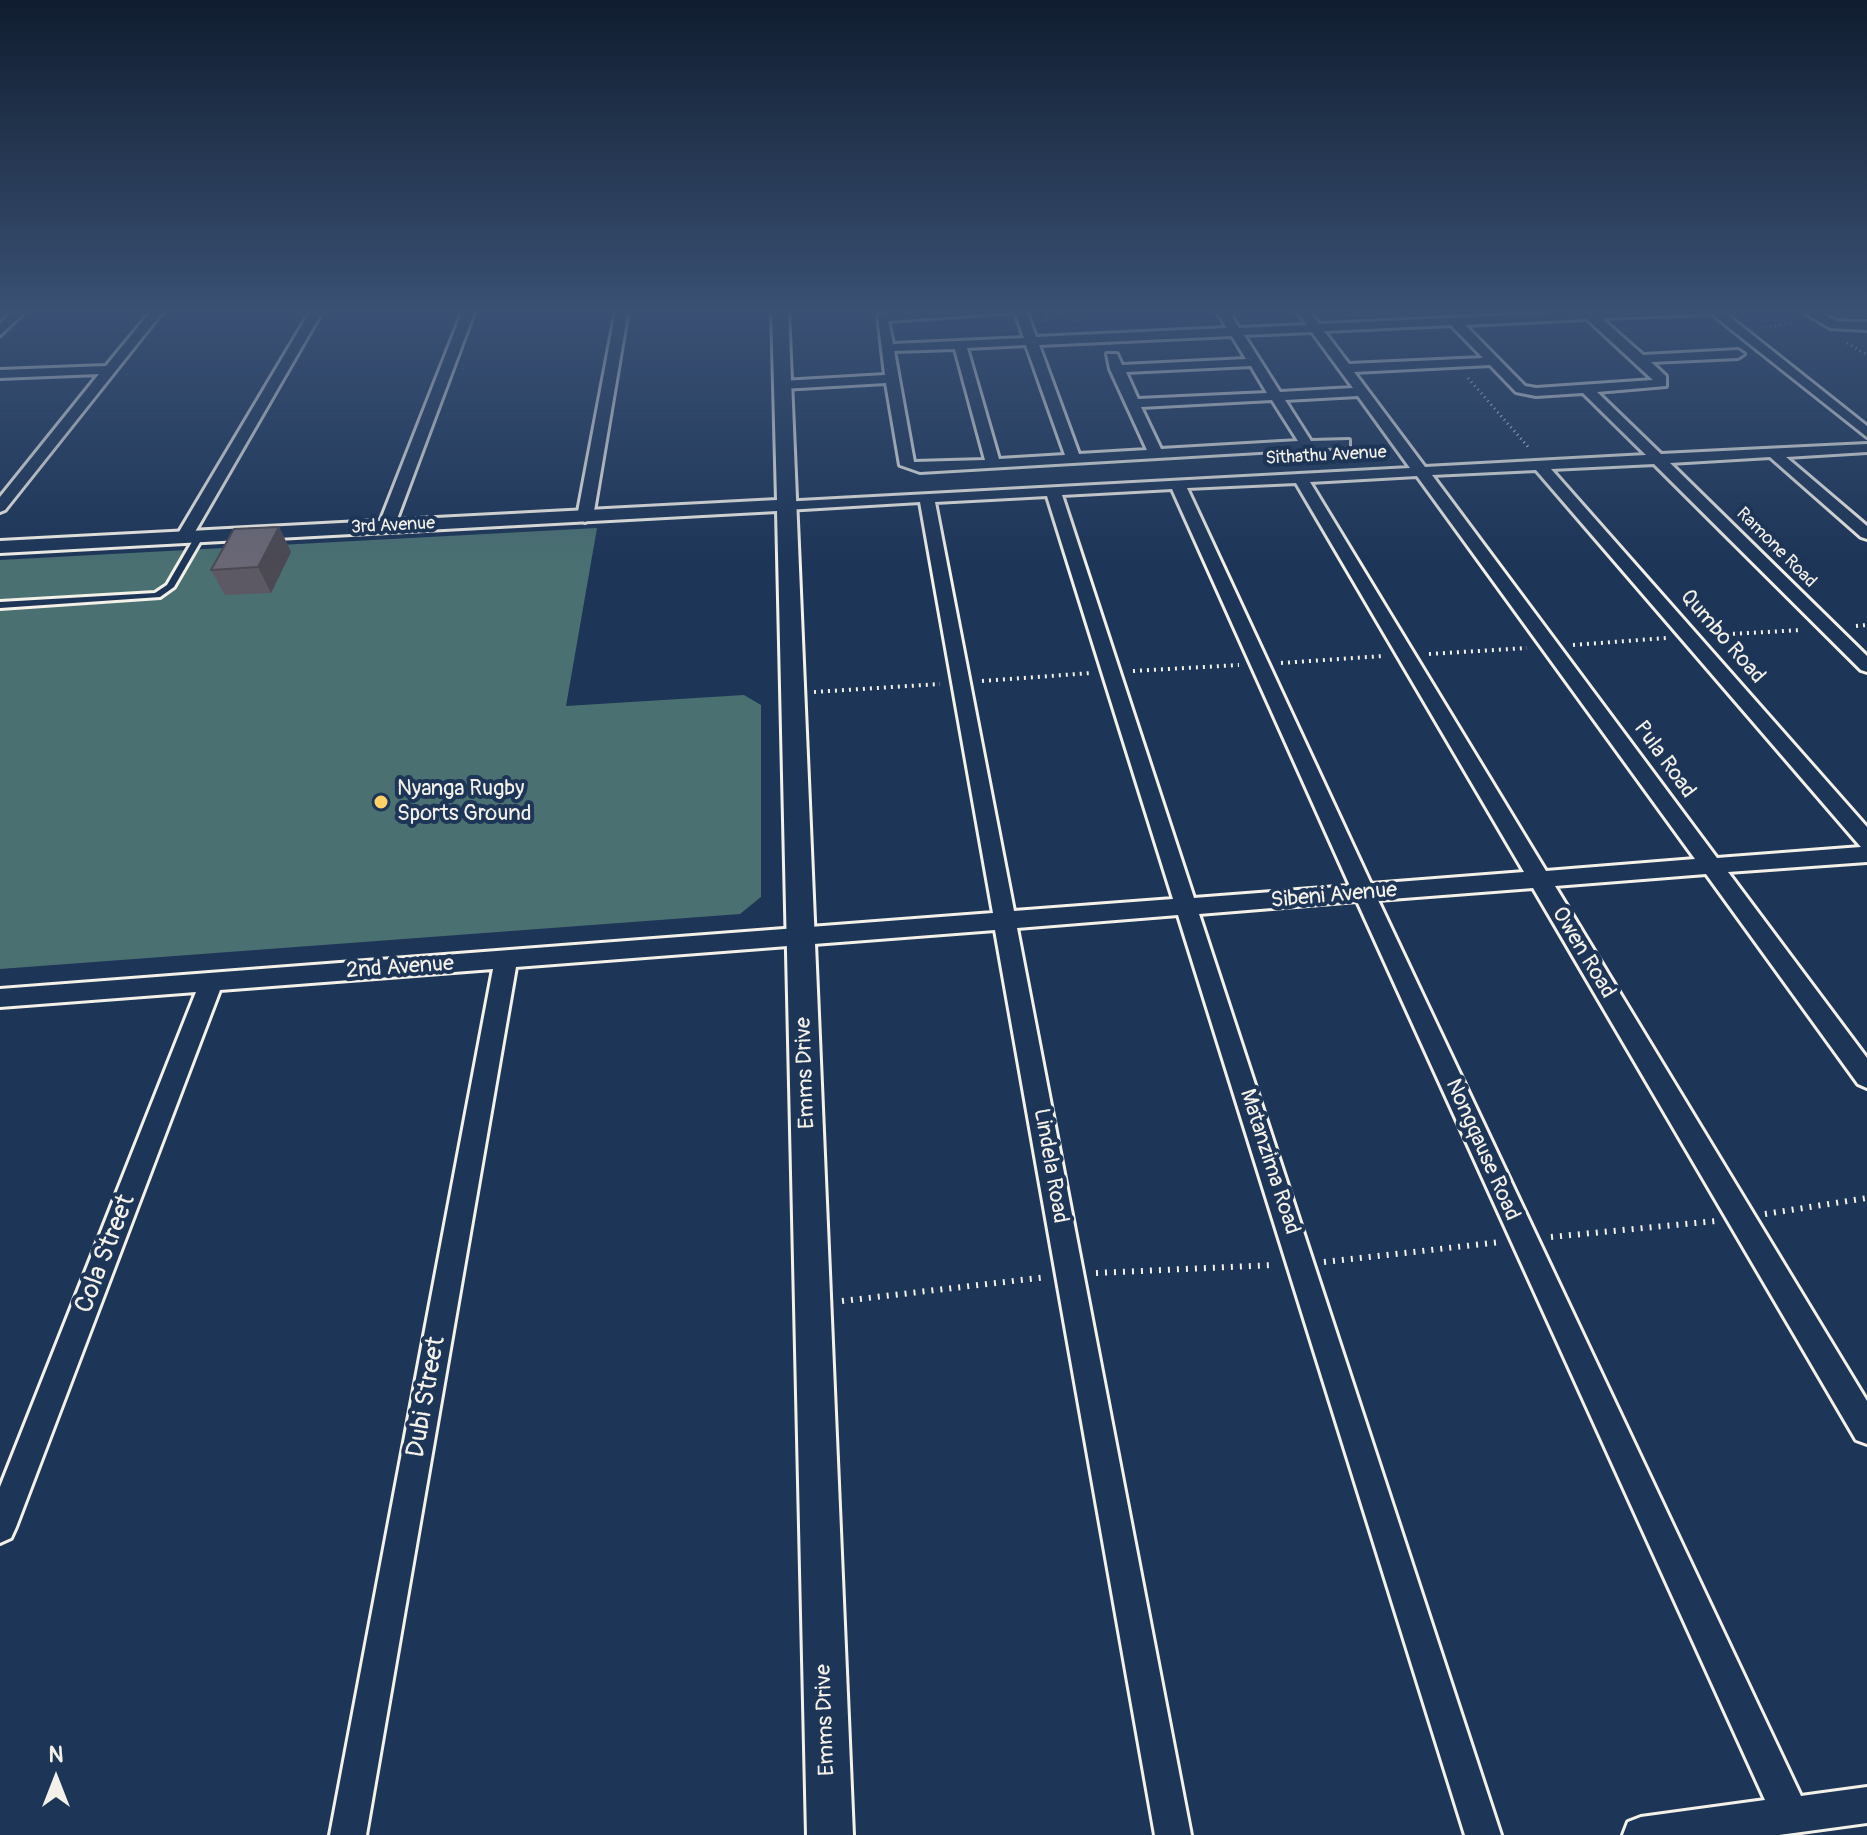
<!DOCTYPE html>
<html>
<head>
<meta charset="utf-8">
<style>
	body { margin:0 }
	#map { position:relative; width:1867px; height:1835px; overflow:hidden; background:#1d3557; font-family:Pangolin,sans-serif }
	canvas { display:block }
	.north { position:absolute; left:16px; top:1739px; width:80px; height:80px; -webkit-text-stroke:6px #1d3557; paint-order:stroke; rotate:0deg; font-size:22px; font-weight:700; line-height:32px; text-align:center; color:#f4f1e8 }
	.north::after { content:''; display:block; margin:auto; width:28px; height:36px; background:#f4f1e8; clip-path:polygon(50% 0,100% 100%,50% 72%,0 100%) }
</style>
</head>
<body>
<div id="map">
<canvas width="1867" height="1835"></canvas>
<div class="north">N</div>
</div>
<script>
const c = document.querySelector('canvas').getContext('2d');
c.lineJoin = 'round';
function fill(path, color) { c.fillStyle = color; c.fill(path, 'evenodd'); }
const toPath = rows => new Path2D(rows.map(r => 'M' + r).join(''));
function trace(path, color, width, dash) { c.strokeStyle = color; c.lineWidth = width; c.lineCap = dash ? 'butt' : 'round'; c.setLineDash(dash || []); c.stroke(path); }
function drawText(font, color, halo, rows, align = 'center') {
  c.font = font + ' Pangolin,sans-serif'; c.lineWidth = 8; c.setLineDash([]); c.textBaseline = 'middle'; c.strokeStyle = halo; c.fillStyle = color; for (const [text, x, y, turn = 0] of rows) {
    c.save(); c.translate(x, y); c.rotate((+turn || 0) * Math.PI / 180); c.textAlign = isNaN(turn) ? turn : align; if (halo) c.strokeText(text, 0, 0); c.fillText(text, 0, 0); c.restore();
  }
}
const green = toPath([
	[597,528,566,706,744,695,761,705,761,897,740,914,0,969,0,560]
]);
const pathFar2 = toPath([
	[1062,310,1074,322],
	[1042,321,1062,312],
	[1765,328,1794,322],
	[1847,343,1867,355],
	[1468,378,1529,448]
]);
const pathFar1 = toPath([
	[1856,626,1867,625],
	[1712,635,1802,630],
	[1573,645,1666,638],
	[1429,654,1527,648],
	[1281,663,1383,656],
	[1133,671,1239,665],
	[982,681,1091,673],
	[814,692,940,684]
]);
const path = toPath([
	[1765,1214,1867,1198],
	[1551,1237,1716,1221],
	[1324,1262,1501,1242],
	[1096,1273,1274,1265],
	[842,1301,1047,1277]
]);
const service = toPath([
	[196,535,203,537,174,587,160,597,0,608,0,602,155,593,167,585,196,535]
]);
const minor = toPath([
	[14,310,27,310,0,335,0,324,14,310],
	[152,310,164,310,5,510,0,512,0,497,99,374,0,378,0,370,106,366,152,310],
	[311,310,323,310,192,537,190,540,178,540,176,537,311,310],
	[463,310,475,310,394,527,392,530,380,530,378,527,463,310],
	[616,310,628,310,593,517,585,522,577,517,616,310],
	[1026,310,1036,337,1227,328,1216,310,1228,310,1239,328,1307,325,1296,310,1308,310,1319,324,1621,310,1721,310,1867,426,1867,437,1708,311,1702,314,1601,318,1643,355,1738,350,1744,354,1738,358,1651,362,1666,376,1666,386,1597,392,1661,454,1867,444,1867,452,1786,457,1867,526,1867,539,1861,537,1770,457,1670,463,1867,656,1867,672,1861,670,1654,464,1551,469,1867,827,1867,862,1728,872,1867,1058,1867,1088,1858,1084,1706,874,1555,886,1867,1401,1867,1444,1856,1440,1533,888,1378,900,1801,1796,1867,1787,1867,1823,1779,1835,1623,1835,1628,1822,1641,1817,1765,1800,1357,901,1199,914,1501,1835,1465,1835,1178,915,1017,928,1191,1835,1155,1835,995,930,516,967,366,1835,330,1835,493,969,220,990,16,1527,11,1538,0,1543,0,1487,196,992,0,1007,0,989,993,913,920,502,786,510,781,508,781,502,1410,468,1358,396,1285,400,1311,441,1349,440,1349,446,1344,447,920,472,900,465,886,383,782,389,775,385,782,381,885,375,878,316,896,311,924,310,1026,310],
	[1015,312,1024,338,893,344,888,321,1015,312],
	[1587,319,1653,380,1536,388,1525,386,1465,325,1587,319],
	[1451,325,1483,358,1349,364,1324,331,1451,325],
	[1312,332,1353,388,1280,392,1244,335,1312,332],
	[1232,336,1246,359,1122,365,1117,354,1107,354,1110,369,1147,450,1079,454,1039,345,1232,336],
	[1026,345,1065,455,999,459,967,348,1026,345],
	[955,349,985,460,914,462,894,351,955,349],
	[1490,365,1516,392,1536,396,1583,393,1646,455,1425,467,1354,372,1490,365],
	[1251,366,1267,393,1138,399,1126,372,1251,366],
	[1272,400,1298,441,1161,449,1141,407,1272,400],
	[1536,470,1860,846,1861,847,1717,858,1432,475,1536,470],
	[1417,476,1695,859,1546,871,1310,482,1417,476],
	[1296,483,1524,872,1371,884,1187,488,1296,483],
	[1172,489,1350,886,1194,898,1062,495,1172,489],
	[1047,496,1173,899,1014,911,935,502,1047,496],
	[1800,310,1815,310,1836,321,1867,322,1867,330,1830,328,1800,310]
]);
const tertiary = toPath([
	[772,310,788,310,853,1835,807,1835,777,511,0,553,0,541,777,500,772,310]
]);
const wall = toPath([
	[279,527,291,552,271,593,225,595,211,570]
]);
const shadedWall = toPath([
	[279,527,291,552,271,593,258,567]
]);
const building = toPath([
	[279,527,258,567,211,570,234,529,279,527]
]);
const markers = [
	[381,802,8,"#ffd166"]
];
const farStreetnames = [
	["Sithathu Avenue",1326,456,-3],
	["3rd Avenue",393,526,-3],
	["Ramone Road",1776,548,45]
];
const streetNames = [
	["Qumbo Road",1722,637,49],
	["Pula Road",1664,760,54],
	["Sibeni Avenue",1334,896,-5],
	["Owen Road",1583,953,59],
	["2nd Avenue",400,968,-4],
	["Emms Drive",806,1073,-92],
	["Nongqause Road",1482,1150,66],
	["Matanzima Road",1269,1162,72],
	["Lindela Road",1050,1166,80],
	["Emms Drive",826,1720,-92]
];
const poiNames = [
	["Nyanga Rugby",397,789],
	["Sports Ground",397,814]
];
const nearStreetnames = [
	["Cola Street",106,1254,-69],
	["Dubi Street",427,1397,-80]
];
fill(green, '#4a7072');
trace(service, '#f4f1e8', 6);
trace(minor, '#f4f1e8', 6);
trace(tertiary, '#f4f1e8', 6);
trace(pathFar2, '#f4f1e8', 3, [1, 4]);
trace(pathFar1, '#f4f1e8', 4, [2, 5]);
trace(path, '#f4f1e8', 6, [2, 7]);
fill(service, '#1d3557');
fill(minor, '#1d3557');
fill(tertiary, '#1d3557');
fill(wall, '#5c5965');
fill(shadedWall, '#4b4952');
fill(building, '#6b6875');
trace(building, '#4b4952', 2);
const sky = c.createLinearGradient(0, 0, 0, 567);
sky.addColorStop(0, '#101d30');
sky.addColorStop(0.55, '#3a5174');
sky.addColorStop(1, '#3a517400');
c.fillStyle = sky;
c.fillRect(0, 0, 1867, 567);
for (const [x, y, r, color] of markers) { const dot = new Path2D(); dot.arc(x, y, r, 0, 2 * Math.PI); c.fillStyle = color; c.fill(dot); trace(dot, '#1d3557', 3); }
drawText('18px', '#f4f1e8', '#1d3557', farStreetnames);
drawText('22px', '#f4f1e8', '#1d3557', streetNames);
drawText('22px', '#f4f1e8', '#1d3557', poiNames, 'left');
drawText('26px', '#f4f1e8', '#1d3557', nearStreetnames);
</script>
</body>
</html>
